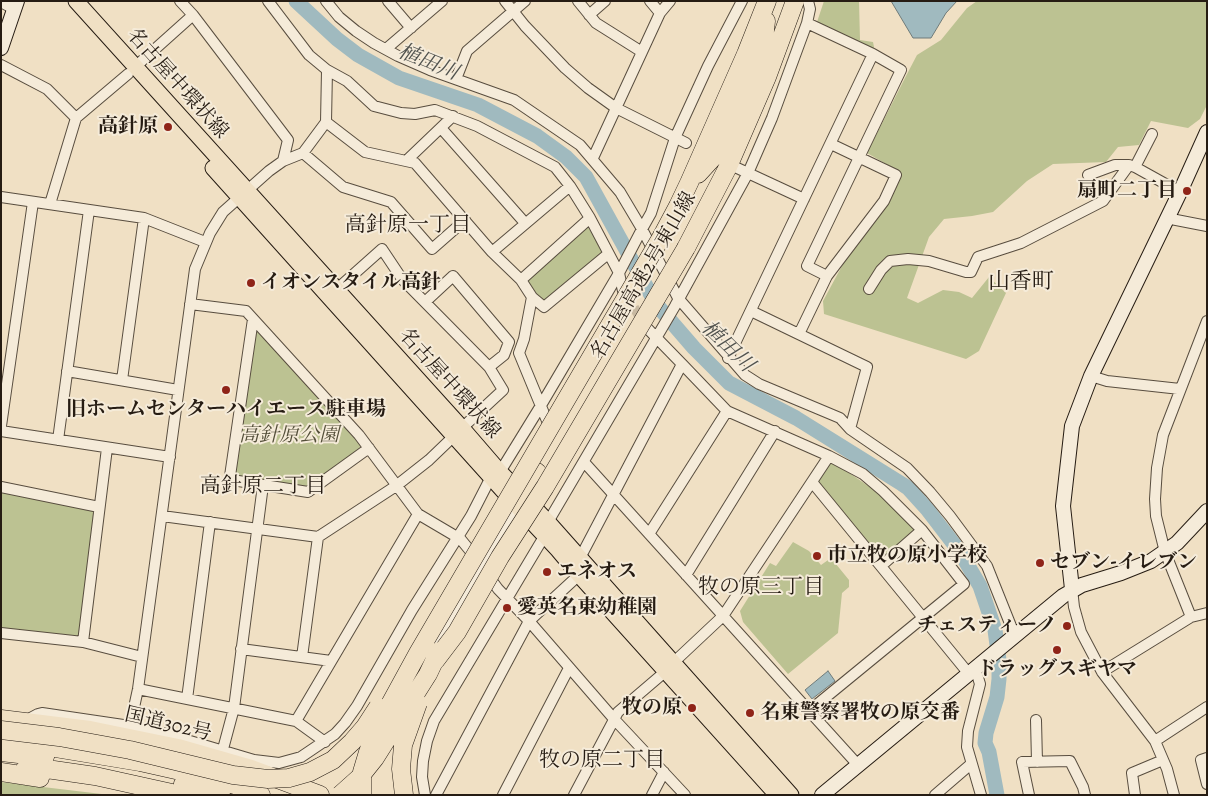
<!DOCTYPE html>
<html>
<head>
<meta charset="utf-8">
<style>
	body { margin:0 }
	#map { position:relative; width:1208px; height:796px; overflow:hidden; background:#f0e0c4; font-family:Alegreya,serif }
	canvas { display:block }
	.frame { position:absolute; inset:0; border:2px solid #261c13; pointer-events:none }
</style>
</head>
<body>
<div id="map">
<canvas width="1208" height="796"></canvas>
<div class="frame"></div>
</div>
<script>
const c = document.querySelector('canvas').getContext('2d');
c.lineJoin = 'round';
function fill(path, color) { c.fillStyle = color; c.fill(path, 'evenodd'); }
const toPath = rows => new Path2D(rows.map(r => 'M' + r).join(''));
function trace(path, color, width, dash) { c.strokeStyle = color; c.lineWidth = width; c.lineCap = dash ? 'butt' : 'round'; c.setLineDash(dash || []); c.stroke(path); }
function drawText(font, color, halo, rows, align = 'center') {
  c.font = font + ' Alegreya,"Noto Serif JP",serif'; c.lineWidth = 4; c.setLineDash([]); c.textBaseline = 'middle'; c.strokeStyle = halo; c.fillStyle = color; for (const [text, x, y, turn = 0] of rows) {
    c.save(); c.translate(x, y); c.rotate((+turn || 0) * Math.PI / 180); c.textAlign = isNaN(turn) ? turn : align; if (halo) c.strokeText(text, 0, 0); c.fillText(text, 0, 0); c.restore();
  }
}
const green = toPath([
	[824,1,859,1,860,40,873,42,875,52,817,22],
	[977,1,1207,1,1207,105,1200,119,1188,128,1151,121,1139,145,1118,147,1106,162,1053,164,1027,181,993,212,972,216,944,219,929,237,907,298,918,303,943,290,959,292,972,298,989,277,1006,293,979,351,966,359,824,314,823,301,849,253,900,172,867,153,906,76,917,55,941,40,967,8],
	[587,226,603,249,602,254,546,301,543,301,527,285,528,279],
	[260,331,363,445,361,449,307,488,233,475,254,333],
	[833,462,886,498,916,531,882,561,818,481,830,463],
	[1,490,96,509,81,638,1,630],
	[793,542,809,551,821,565,831,558,849,580,849,587,842,593,838,633,788,674,743,622,740,611,770,563,776,566],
	[1,782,110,795,1,795]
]);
const water = toPath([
	[891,1,957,1,946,13,931,38,913,38,891,1],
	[828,671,835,681,812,699,805,690,828,671]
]);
const river = toPath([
	[296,1,337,39,358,55,399,78,478,105,537,136,566,157,586,177,656,304,694,348,729,383,796,418,902,484,908,488,927,509,960,552,980,586,995,630,999,660,999,679,997,697,986,733,985,743,989,752,997,795]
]);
const streetTunnel = toPath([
	[626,295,645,325]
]);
const street = toPath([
	[180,1,193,15,288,140,283,161],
	[268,1,309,55,327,70,347,81,374,106,401,113,415,114,435,110,477,126,555,167,570,186,590,218,619,273,623,291],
	[326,1,339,17,356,31,374,43,398,56,430,70,514,100,580,145,620,192,642,229,678,298,745,375,759,384,840,418,850,429,907,468,930,492,950,516,987,566,1015,636],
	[388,1,411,28],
	[505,1,525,26,565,68,588,88,616,108,686,143],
	[578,1,596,23,642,52],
	[650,1,660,13],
	[1,2,14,9],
	[589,15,605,1],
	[807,23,873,54,901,70,807,266,827,276],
	[386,49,442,1],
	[1,65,47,89,76,118],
	[135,67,193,15],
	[456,79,467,51,525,1],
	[326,122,365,152,415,163,492,252,521,280,532,297,544,307,608,254],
	[441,128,525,223],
	[303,153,343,187,391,202,432,249,465,220],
	[593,158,660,13,670,1],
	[406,161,453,116],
	[735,167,804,199],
	[1135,167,1152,134],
	[1088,175,1115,165,1129,165],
	[1,197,144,218,205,242],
	[50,204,76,118,128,74],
	[1166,218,1207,226],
	[492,252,570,186],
	[521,280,590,218],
	[869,289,881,270,890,261,908,259,929,261,966,272,971,272,978,257,1021,243,1103,201,1129,165,1135,167,1180,192],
	[336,290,382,249,402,279,489,367,503,390,462,428],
	[532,297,524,339,519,353,550,428],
	[425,302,453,276,509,342,504,355,489,367],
	[190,304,246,311,359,435,418,514,457,537],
	[751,311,867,367,850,429],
	[253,319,230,476,232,480,308,492,369,448],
	[647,328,682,364],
	[799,334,827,276,884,201,896,175,831,144],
	[728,358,873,54],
	[67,371,178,390],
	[1091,376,1107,381,1180,389],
	[122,380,144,218],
	[1,426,33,202],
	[1,431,170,457],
	[58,440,89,210],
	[584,462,858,765],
	[500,472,540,407,619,273,642,229,651,213,675,138,708,66,742,1],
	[812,482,969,674],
	[1,487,99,507],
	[162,516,318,537,396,486,429,460,454,436],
	[548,522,675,306,748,173,772,118,807,23,810,9,808,1],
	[649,534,727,411],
	[458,536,476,558],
	[580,558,682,364,727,411,829,456,863,474,883,491,922,530,964,584,809,711],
	[881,566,922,530],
	[487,574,498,589,529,621,614,719,685,795],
	[686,575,775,431],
	[1072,589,1074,607,1081,632,1102,672,1155,741,1167,769,1174,795],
	[1191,617,1165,552,1156,516,1155,499,1157,468,1163,435,1207,321],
	[1,633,83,642,142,657],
	[83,642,107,448],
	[241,649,331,661],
	[302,657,318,537],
	[674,662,723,616,829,456],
	[975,668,980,684,968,731,967,747,981,795],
	[1102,672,1191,617,1207,613],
	[138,689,296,721,325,742],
	[187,699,210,522],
	[1036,720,1037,762],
	[25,721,38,714,42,713,130,726,163,733,254,760,279,763,301,757,335,734,345,723,357,706,412,610,471,516,491,477],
	[296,721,418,514],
	[130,726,138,689,195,269,210,233,223,212,269,171,283,161,303,153,326,122,327,70],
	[1155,741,1207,707],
	[223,749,234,708,263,485],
	[1207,758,1201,760,1207,784],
	[425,795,422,777,423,761,427,741,434,721,545,535],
	[436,795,529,621,579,575],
	[503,795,569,668],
	[574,795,618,712,666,671],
	[652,795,664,772],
	[935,795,971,764],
	[1029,795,1022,762,1070,761,1083,787,1085,795],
	[1135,795,1132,773,1163,760]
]);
const secondary = toPath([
	[1,48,17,1],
	[1072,589,1063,506,1072,426,1091,376,1180,192,1207,132],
	[415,675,521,496],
	[822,795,1063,596,1082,585,1121,573,1151,561,1177,543,1207,511]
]);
const primary = toPath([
	[76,1,462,428,500,472,548,522,791,795],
	[213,168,515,504,558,550,579,575,777,795]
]);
const highway = toPath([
	[698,174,720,150,762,59,766,21],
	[662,236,678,206,689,183,746,54,767,1],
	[686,248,728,167,767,77,795,1],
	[521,495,529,486,537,472],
	[1,719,90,730,178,748,251,769,320,795],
	[1,739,140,762,189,773,235,785,261,795],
	[1,752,45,757],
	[26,766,95,776,181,795],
	[1,772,40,778],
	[183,784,221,795]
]);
const highwayBridge = toPath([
	[435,661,457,632,500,557,545,487,686,248],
	[1,730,59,737,130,750,233,775,268,779,289,778,310,772,333,760,352,742,365,727,378,707],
	[340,795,359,778,375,758,428,674,439,651],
	[362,795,362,772,368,752,383,717,418,653,662,236],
	[404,795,401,769,403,745,418,703]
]);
const markers = [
	[168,127,5,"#8f2418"],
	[1187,191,5,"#8f2418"],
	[251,283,5,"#8f2418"],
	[226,390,5,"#8f2418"],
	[817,556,5,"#8f2418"],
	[1040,563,5,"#8f2418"],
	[547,572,5,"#8f2418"],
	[507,608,5,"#8f2418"],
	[1067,626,5,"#8f2418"],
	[1057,650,5,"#8f2418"],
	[692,708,5,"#8f2418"],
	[750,713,5,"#8f2418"]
];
const streetNames = [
	["名古屋中環状線",177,84,48],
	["名古屋高速2号東山線",644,276,-60],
	["名古屋中環状線",449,384,48],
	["国道302号",168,725,13]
];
const poiNames = [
	["高針原",158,127,"right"],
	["扇町二丁目",1177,191,"right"],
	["イオンスタイル高針",261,283],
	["旧ホームセンターハイエース駐車場",226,410,"center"],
	["市立牧の原小学校",827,556],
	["セブン-イレブン",1050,563],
	["エネオス",557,572],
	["愛英名東幼稚園",517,608],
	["チェスティーノ",1057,626,"right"],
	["ドラッグスギヤマ",1057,670,"center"],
	["牧の原",682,708,"right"],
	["名東警察署牧の原交番",760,713]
];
const parkNames = [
	["高針原公園",289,436]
];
const waterNames = [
	["植田川",428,63,22],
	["植田川",727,347,44]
];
const neighbourhoodNames = [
	["高針原一丁目",408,226],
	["高針原二丁目",263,487],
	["牧の原三丁目",761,588],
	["牧の原二丁目",602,761]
];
const quarterNames = [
	["山香町",1021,283]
];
fill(green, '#bcc292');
fill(water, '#a0babf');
trace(water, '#6f7b7a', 1);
trace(river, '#a0babf', 15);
trace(streetTunnel, '#c8b9a1', 10, [10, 5]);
trace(street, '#584d3f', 12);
trace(secondary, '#261c13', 16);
trace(primary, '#261c13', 17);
trace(highway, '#261c13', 19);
trace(street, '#f5ebd9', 10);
trace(secondary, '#f5ebd9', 14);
trace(primary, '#f0e0c4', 15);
trace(highway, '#f0e0c4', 18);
trace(highwayBridge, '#261c13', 19, []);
trace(highwayBridge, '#f0e0c4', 18);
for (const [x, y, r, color] of markers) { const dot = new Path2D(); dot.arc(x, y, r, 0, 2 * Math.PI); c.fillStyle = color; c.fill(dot); trace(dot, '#f5ebd9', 2); }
drawText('20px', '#261c13', '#f5ebd9', streetNames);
drawText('bold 20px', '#261c13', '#f5ebd9', poiNames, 'left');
drawText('italic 20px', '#534e39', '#f5ebd9', parkNames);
drawText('italic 21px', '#51534f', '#f5ebd9', waterNames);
drawText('21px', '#261c13', '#f5ebd9', neighbourhoodNames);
drawText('22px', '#261c13', '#f5ebd9', quarterNames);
</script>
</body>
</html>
